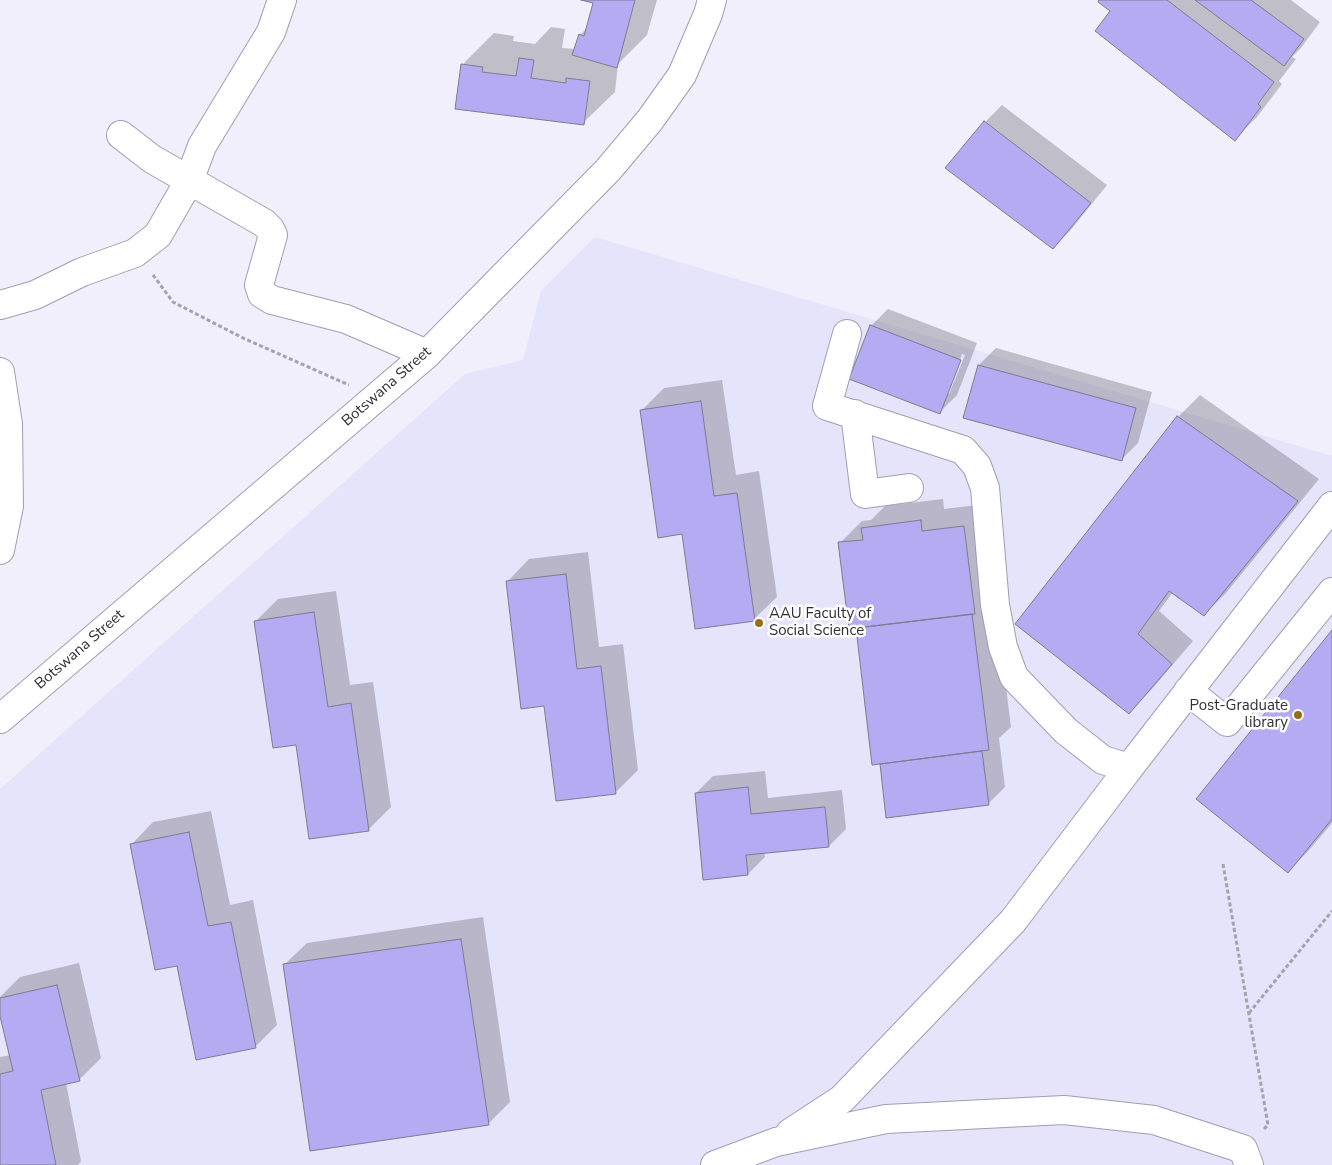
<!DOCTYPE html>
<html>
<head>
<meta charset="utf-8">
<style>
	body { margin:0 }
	canvas { display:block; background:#f0effb }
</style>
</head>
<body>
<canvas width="1332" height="1165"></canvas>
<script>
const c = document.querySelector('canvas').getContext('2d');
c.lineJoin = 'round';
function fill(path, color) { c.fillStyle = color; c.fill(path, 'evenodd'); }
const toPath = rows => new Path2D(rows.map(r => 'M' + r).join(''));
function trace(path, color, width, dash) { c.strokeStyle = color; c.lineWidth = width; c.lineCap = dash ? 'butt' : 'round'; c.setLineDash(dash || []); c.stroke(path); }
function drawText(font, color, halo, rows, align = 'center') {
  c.font = font + ' "Nunito Sans",sans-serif'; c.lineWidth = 5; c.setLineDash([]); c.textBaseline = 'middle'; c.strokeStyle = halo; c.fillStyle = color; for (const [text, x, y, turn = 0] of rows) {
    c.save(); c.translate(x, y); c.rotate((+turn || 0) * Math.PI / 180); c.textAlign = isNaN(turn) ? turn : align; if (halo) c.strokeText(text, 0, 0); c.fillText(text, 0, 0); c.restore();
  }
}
const built = toPath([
	[595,237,1332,456,1332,1165,0,1165,0,789,465,374,523,360,541,291]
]);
const shadow = toPath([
	[586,0,657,0,647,35,618,64,615,92,583,123,462,65,494,33,514,36,513,41,535,44,551,27,565,29,562,48,576,49,580,35,587,28,594,2],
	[1101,0,1291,0,1320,22,1301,48,1292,57,1296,59,1279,81,1282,84,1257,117,1235,139],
	[1002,105,1107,185,1070,231,1053,248,985,122],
	[888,309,977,343,957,395,940,412,871,326],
	[962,354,965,355,949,394,947,394],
	[996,348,1152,392,1138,443,1121,460,979,365],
	[722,380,736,475,759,471,777,597,754,619,683,532,642,410,664,388],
	[1200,395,1319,479,1226,593,1204,615,1173,592,1159,611,1193,641,1151,690,1129,713,1016,624,1178,417],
	[943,499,944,509,986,504,994,593,1011,727,999,738,1005,787,988,804,881,764,883,762,840,543,862,521,871,520,885,506],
	[588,552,599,647,623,644,638,770,616,792,557,800,546,704,507,582,529,559],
	[336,591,350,685,373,682,391,807,369,829,310,838,297,744,256,621,278,599],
	[1332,632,1332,823,1310,849,1288,872],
	[765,771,768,798,842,790,846,829,829,846,764,852,765,857,748,874,696,793,713,776],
	[211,811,230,905,253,900,277,1025,255,1047,178,964,131,845,153,822],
	[483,917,510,1102,488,1124,284,965,307,943],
	[79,963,101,1058,79,1080,66,1083,81,1161,78,1165,0,1165,0,1057,11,1055,0,1011,0,997,20,977]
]);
const building = toPath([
	[581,0,635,0,617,68,572,55,579,34,584,36,593,3,581,0],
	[1099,0,1167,0,1274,82,1258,104,1261,107,1235,141,1095,31,1110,11,1098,2,1099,0],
	[1195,0,1251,0,1304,39,1284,66,1195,0],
	[519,58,534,60,531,78,566,83,566,78,590,81,584,125,455,109,461,64,483,67,482,72,516,76,519,58],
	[984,121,1091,203,1053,249,945,168,984,121],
	[870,325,961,360,940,414,849,379,870,325],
	[978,365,1136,408,1122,461,963,418,978,365],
	[701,401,714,496,737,493,755,621,695,629,682,534,658,538,640,410,701,401],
	[1177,416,1298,501,1204,616,1169,591,1138,634,1172,664,1129,714,1015,624,1177,416],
	[921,520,922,531,964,526,975,614,849,629,838,542,863,540,861,528,921,520],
	[566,574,577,669,601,666,616,794,556,801,544,706,521,709,506,581,566,574],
	[314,612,328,707,351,703,369,831,309,839,296,745,273,748,254,621,314,612],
	[972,614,989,750,872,765,856,628,972,614],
	[1332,630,1332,819,1288,873,1196,799,1332,630],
	[982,751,989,805,886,818,880,764,982,751],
	[748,787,751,814,825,807,829,847,746,855,748,875,703,880,695,793,748,787],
	[189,832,208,926,231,922,256,1048,196,1060,177,966,155,970,130,844,189,832],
	[461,939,489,1125,310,1151,283,964,461,939],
	[57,985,80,1081,41,1090,56,1165,0,1165,0,1074,13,1071,0,1016,0,998,57,985]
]);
const path = toPath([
	[153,275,173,302,243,338,349,385],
	[1223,864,1268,1125,1263,1130],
	[1249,1013,1332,911]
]);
const minor = toPath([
	[121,135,152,159,264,223,270,229,273,235,259,285,262,294,272,300,346,319,427,354],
	[0,305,35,295,82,272,135,253,158,235,189,181,202,146,271,32,282,0],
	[847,334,827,406,963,450,977,466,985,488,995,605,1003,647,1014,677,1066,731,1103,760,1129,768,1332,506],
	[0,372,8,424,9,506,0,550],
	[855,414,865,494,909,488],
	[1188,691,1227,722,1332,592],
	[790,1133,842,1099,1013,921,1129,768],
	[715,1165,776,1142,886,1119,1064,1110,1154,1120,1243,1149,1249,1165]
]);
const major = toPath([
	[0,719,427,354,608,170,650,120,682,75,708,14,712,0]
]);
const markers = [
	[759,623,5,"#966d18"],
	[1298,715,5,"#966d18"]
];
const streetNames = [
	["Botswana Street",387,387,-41],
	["Botswana Street",80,650,-41]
];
const poiNames = [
	["AAU Faculty of",769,614],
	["Social Science",769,631],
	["Post-Graduate",1288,706,"right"],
	["library",1288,723,"right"]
];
fill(built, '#e6e4fb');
fill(shadow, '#0003');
fill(building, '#b4abf3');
trace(building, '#7e7c8f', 1);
trace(minor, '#a09eb2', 30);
trace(major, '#a09eb2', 30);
trace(path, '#a4a3ad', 3, [4, 2.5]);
trace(minor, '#fff', 28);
trace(major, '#fff', 28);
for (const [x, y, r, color] of markers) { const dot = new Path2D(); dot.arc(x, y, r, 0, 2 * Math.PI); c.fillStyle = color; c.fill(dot); trace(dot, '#fff', 2); }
drawText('15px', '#302f37', '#fff', streetNames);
drawText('15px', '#302f37', '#fff', poiNames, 'left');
</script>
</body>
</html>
